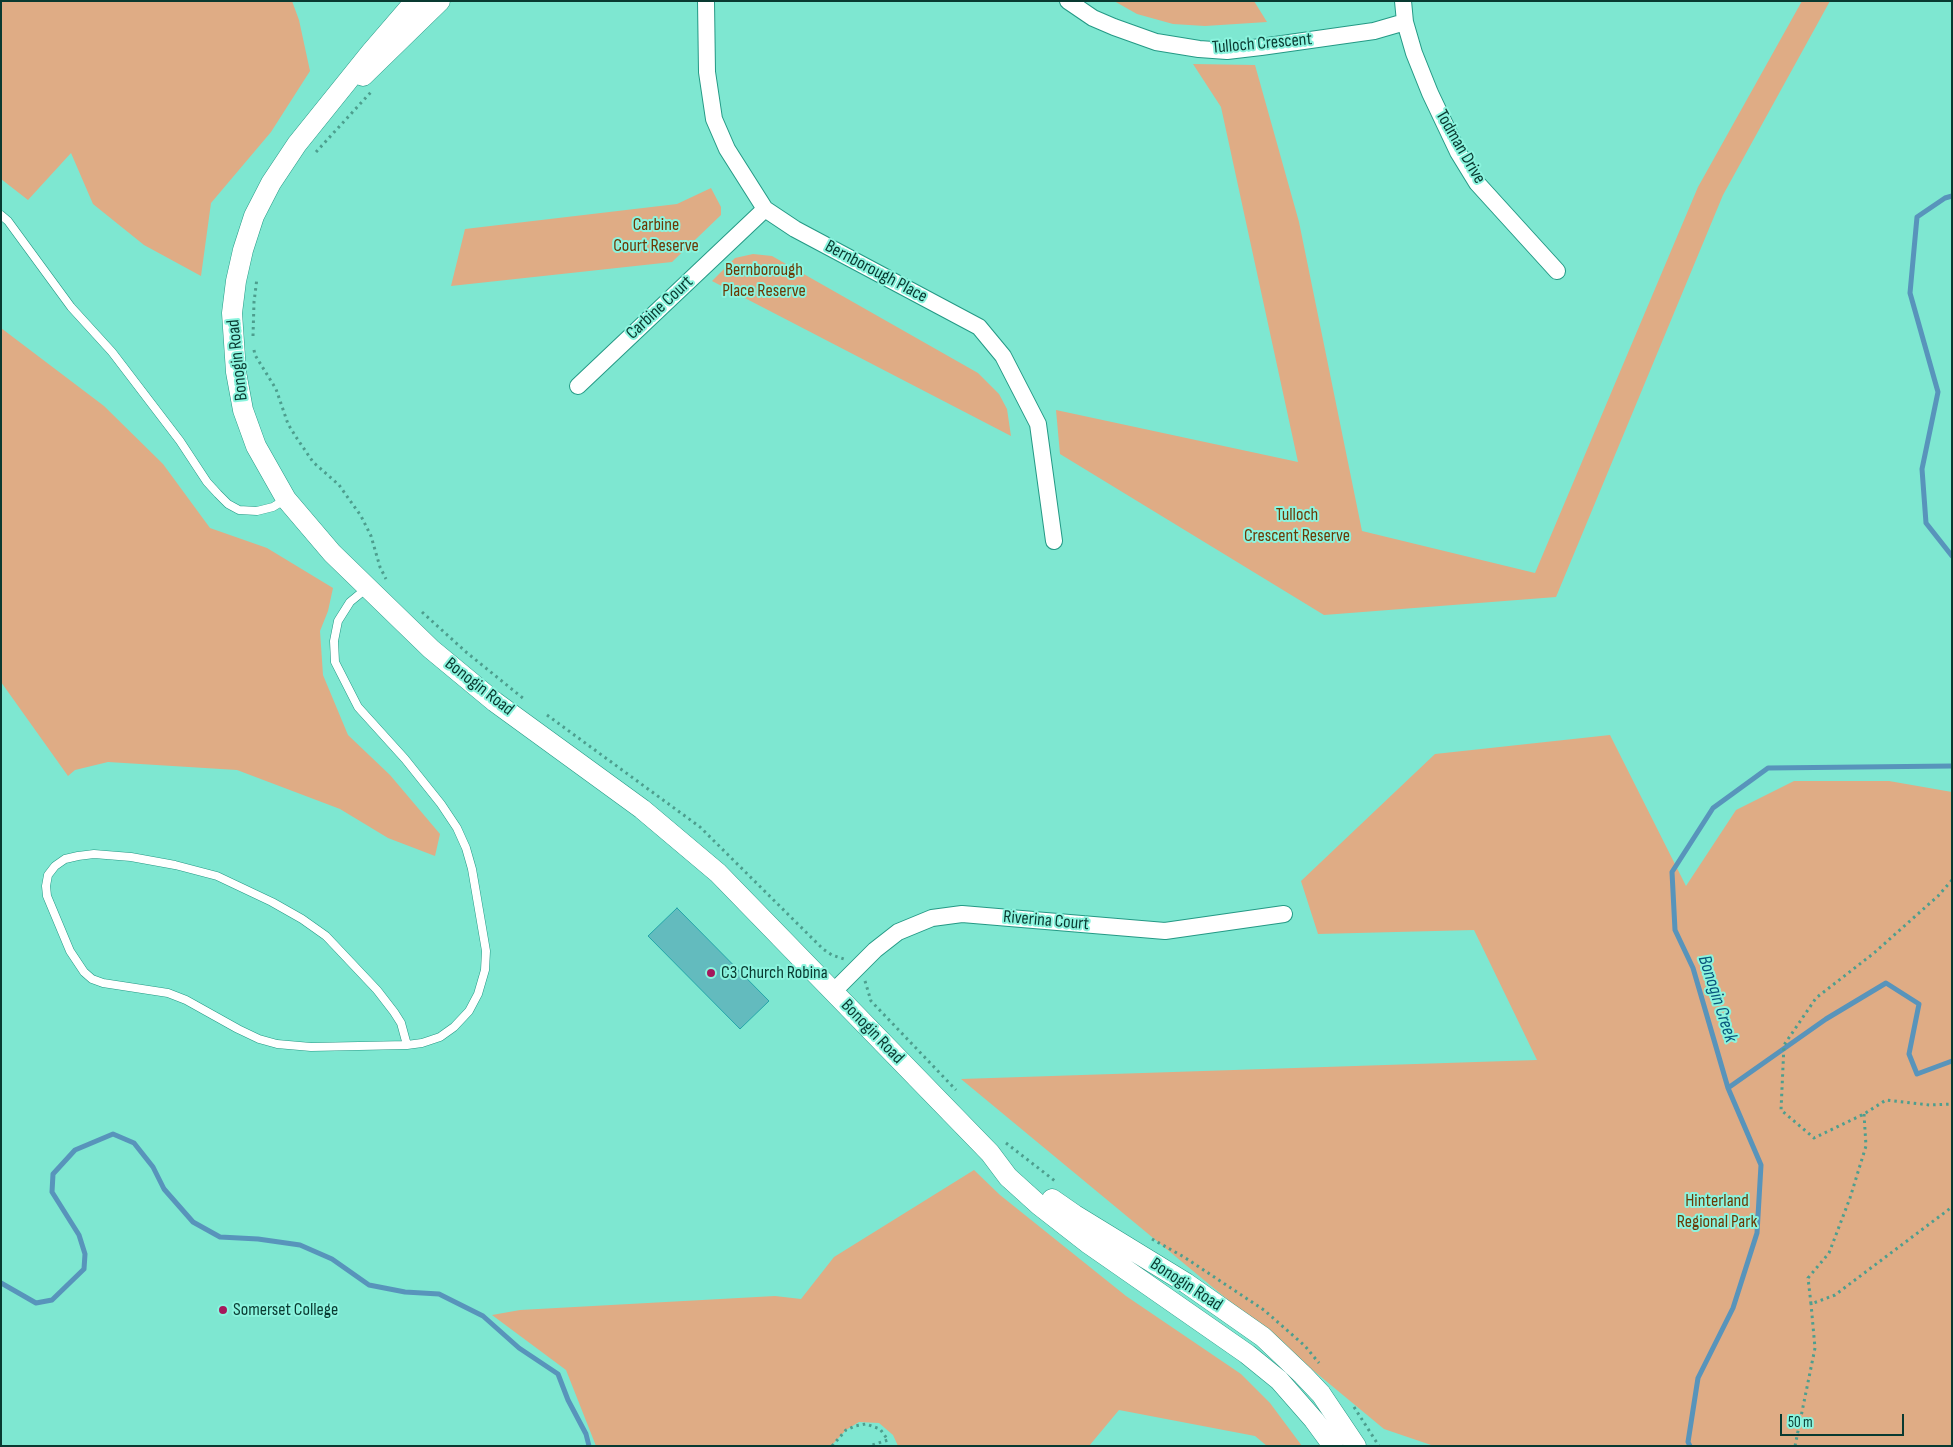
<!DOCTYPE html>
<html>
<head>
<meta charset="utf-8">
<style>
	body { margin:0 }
	#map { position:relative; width:1953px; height:1447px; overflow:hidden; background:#7ee7d1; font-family:"Sofia Sans Condensed",sans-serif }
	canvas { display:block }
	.frame { position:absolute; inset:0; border:2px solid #093a31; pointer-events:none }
	.scale { position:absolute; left:1780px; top:1414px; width:124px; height:22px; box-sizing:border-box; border:2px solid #093a31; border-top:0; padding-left:6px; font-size:15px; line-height:18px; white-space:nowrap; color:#093a31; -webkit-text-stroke:4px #8bf4de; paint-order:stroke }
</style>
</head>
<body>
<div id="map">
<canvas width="1953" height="1447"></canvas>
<div class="frame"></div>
<div class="scale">50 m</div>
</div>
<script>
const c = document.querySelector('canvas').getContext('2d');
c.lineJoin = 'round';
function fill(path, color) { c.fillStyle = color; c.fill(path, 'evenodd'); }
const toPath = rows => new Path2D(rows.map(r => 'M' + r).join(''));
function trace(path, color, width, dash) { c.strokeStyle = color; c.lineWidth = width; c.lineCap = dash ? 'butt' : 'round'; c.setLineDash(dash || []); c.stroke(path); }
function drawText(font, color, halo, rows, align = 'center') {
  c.font = font + ' "Sofia Sans Condensed",sans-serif'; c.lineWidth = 4; c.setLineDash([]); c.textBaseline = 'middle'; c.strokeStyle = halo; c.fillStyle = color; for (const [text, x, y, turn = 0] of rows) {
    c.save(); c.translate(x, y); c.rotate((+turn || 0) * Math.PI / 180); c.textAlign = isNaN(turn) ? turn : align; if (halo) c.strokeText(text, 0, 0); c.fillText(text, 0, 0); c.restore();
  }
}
const green = toPath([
	[1,1,292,1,299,20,310,71,271,132,211,203,201,276,144,245,93,204,71,153,28,200,1,179],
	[1114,1,1254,1,1267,22,1205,26,1173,24,1137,14],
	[1802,1,1830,1,1723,195,1556,597,1324,615,1060,454,1056,410,1298,462,1221,107,1193,64,1255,65,1299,222,1362,531,1535,573,1698,187],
	[711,188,721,207,721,215,672,262,451,286,465,229,677,204],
	[753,254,772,256,978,373,999,394,1007,409,1011,436,712,281,735,258],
	[1,328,104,406,163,464,210,528,267,548,333,588,328,611,320,631,323,675,348,735,390,775,440,834,435,856,388,838,340,809,237,770,108,762,75,770,68,776,1,682],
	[1610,735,1686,886,1736,810,1794,781,1889,781,1952,792,1952,1446,1434,1446,1384,1429,961,1079,1537,1060,1474,930,1318,934,1301,881,1435,754],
	[974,1170,1000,1195,1126,1296,1241,1374,1270,1403,1302,1446,1267,1446,1255,1436,1119,1410,1089,1446,898,1446,893,1435,879,1423,859,1422,846,1430,831,1446,596,1446,566,1370,492,1315,520,1310,775,1296,801,1299,834,1257]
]);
const stream = toPath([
	[1952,196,1945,198,1917,217,1910,293,1938,392,1922,469,1926,523,1952,556],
	[1728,1088,1826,1019,1886,983,1919,1004,1909,1054,1917,1074,1952,1061],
	[1,1283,36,1303,52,1300,84,1269,85,1254,79,1235,52,1192,53,1174,75,1150,113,1134,134,1143,153,1167,164,1189,193,1222,220,1237,258,1239,300,1245,332,1259,369,1285,405,1292,439,1294,483,1316,519,1348,558,1374,568,1400,586,1434,589,1446],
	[1690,1446,1688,1442,1698,1378,1733,1308,1757,1233,1761,1165,1728,1088,1693,968,1675,930,1672,872,1713,808,1768,768,1952,766]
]);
const building = toPath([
	[677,908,769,1001,740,1029,648,936,677,908]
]);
const path = toPath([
	[316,152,371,92],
	[253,336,254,302,257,278],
	[254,350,255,355,276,389,288,424,296,437,313,462,339,485,361,516,371,536,380,567,386,579],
	[422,612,466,652,524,699],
	[547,715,700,827,823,949,832,955,844,959],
	[1952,880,1938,896,1874,953,1816,998,1784,1045,1781,1110,1814,1138,1864,1114,1886,1100,1930,1105,1952,1104],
	[865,981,871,1001,956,1090],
	[1864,1114,1866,1146,1850,1198,1829,1253,1808,1278,1811,1304,1835,1295,1952,1207],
	[1006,1143,1055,1181],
	[1152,1239,1184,1257,1264,1310,1305,1346,1319,1363],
	[1354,1407,1379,1446],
	[832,1446,846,1430,855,1426,866,1424,880,1429,888,1440,869,1446],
	[1795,1446,1815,1348,1811,1304]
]);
const service = toPath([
	[1,215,8,221,71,307,112,352,180,441,207,482,218,494,228,504,239,510,257,511,273,507,286,499],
	[367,588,350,602,338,621,334,641,335,662,358,707,405,759,441,804,457,828,466,848,472,869,486,951,485,970,478,994,469,1011,454,1027,440,1037,422,1043,407,1045,311,1047,277,1044,259,1039,238,1029,186,1000,168,993,103,983,92,979,84,972,70,951,47,896,46,886,48,875,55,866,65,859,78,856,94,854,131,857,175,865,217,876,272,902,302,919,326,936,377,990,394,1012,401,1023,407,1045]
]);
const minor = toPath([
	[706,1,707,72,714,119,727,149,765,209,795,229,979,327,1003,356,1038,424,1054,541],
	[1068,1,1093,18,1114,27,1156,42,1199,49,1227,51,1261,47,1374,31,1405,22],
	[1403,1,1405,22,1414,53,1430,93,1458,152,1477,183,1557,271],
	[578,386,765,209],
	[833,992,875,950,898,932,932,918,962,914,1165,931,1284,914]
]);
const tertiary = toPath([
	[415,1,371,52,297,144,271,183,254,216,243,250,236,281,232,313,236,372,243,410,256,446,286,499,332,553,431,649,495,702,642,809,718,873,990,1153,1008,1177,1039,1205,1089,1244,1247,1354,1279,1380,1314,1420,1333,1446],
	[363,76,440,1],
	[1052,1199,1075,1215,1186,1283,1263,1337,1303,1375,1321,1394,1356,1446]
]);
const markers = [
	[711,973,5,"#a5185c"],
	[223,1310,5,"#a5185c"]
];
const streetNames = [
	["Tulloch Crescent",1262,44,-5],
	["Todman Drive",1460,147,60],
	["Bernborough Place",876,272,28],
	["Carbine Court",660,308,-43],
	["Bonogin Road",238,360,-96],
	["Bonogin Road",479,687,38],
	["Riverina Court",1046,921,5],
	["Bonogin Road",872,1032,46],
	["Bonogin Road",1186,1285,33]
];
const parkNames = [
	["Carbine",656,225],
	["Court Reserve",656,246],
	["Bernborough",764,270],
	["Place Reserve",764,291],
	["Tulloch",1297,515],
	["Crescent Reserve",1297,536],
	["Hinterland",1717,1201],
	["Regional Park",1717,1222]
];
const poiNames = [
	["C3 Church Robina",721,973],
	["Somerset College",233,1310]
];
const waterNames = [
	["Bonogin Creek",1717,999,72]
];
fill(green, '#dfac85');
trace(stream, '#5894bb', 5);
fill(building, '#63bbbe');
trace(building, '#24a4a8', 1);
trace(service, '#249985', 9);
trace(minor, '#249985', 18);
trace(tertiary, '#249985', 21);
trace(path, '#4d9e8e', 3, [2.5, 4]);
trace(service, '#fff', 8);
trace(minor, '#fff', 16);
trace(tertiary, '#fff', 20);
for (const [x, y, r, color] of markers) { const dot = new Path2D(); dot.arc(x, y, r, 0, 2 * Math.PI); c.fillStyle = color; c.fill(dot); trace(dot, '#8bf4de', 2); }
drawText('18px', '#093a31', '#8bf4de', streetNames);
drawText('18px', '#6b3905', '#8bf4de', parkNames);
drawText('18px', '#093a31', '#8bf4de', poiNames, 'left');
drawText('italic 19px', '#08557c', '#8bf4de', waterNames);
</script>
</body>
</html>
